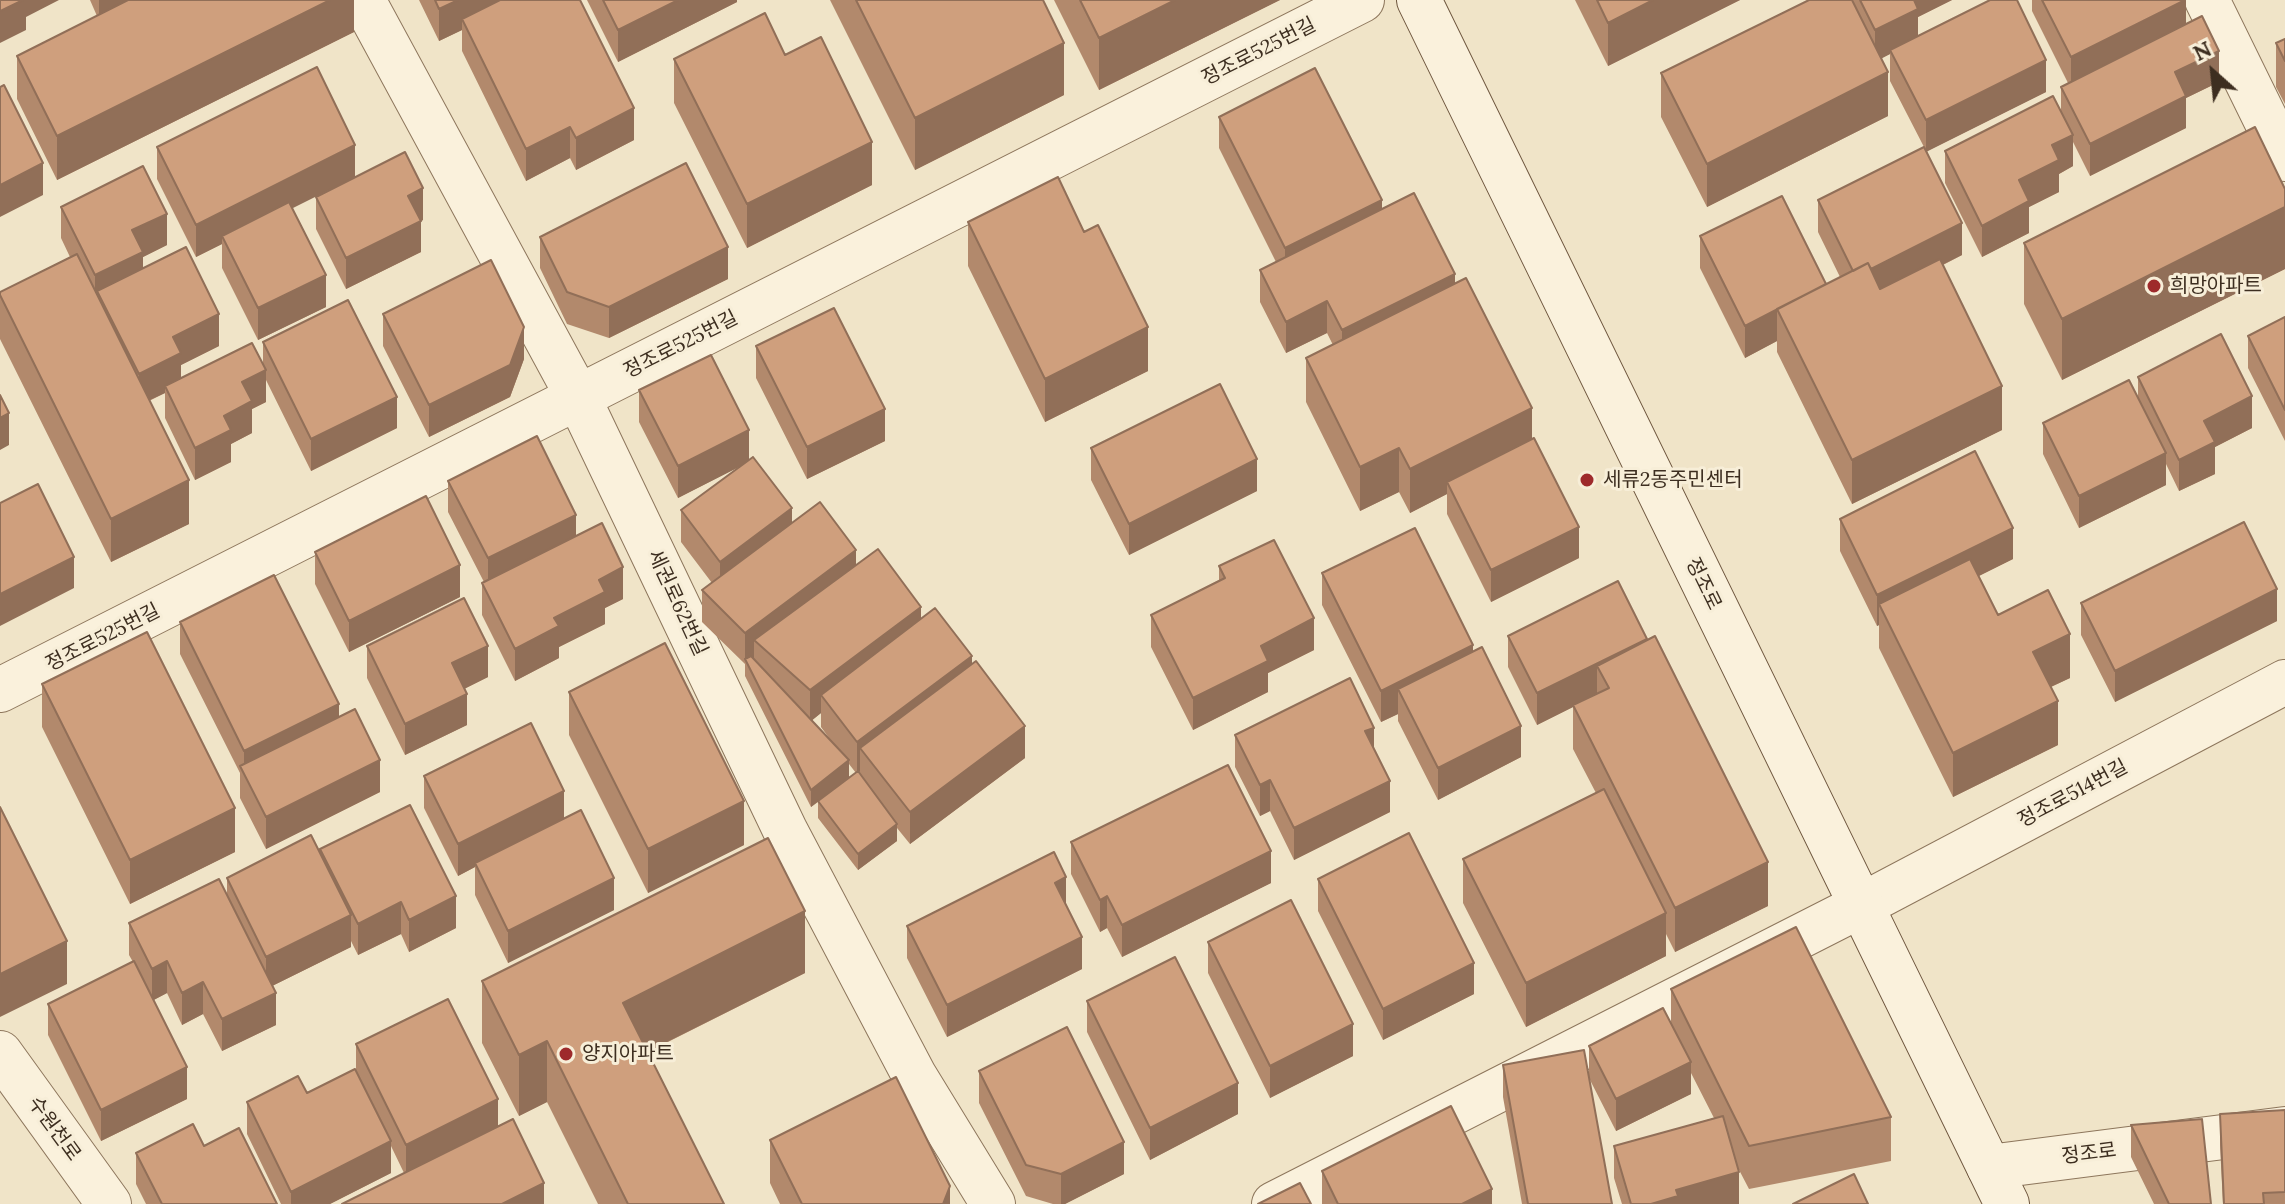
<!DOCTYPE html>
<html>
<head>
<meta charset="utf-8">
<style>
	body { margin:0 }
	#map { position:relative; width:2285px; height:1204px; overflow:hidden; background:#f0e4c8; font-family:Lora,serif }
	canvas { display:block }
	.north { position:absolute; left:2173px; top:32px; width:80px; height:80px; -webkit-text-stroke:6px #f7eed8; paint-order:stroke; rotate:333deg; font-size:22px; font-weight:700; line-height:32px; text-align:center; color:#3d2e20 }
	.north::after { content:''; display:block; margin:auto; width:28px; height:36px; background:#3d2e20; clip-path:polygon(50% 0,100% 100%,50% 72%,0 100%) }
</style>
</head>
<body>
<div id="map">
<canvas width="2285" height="1204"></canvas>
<div class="north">N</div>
</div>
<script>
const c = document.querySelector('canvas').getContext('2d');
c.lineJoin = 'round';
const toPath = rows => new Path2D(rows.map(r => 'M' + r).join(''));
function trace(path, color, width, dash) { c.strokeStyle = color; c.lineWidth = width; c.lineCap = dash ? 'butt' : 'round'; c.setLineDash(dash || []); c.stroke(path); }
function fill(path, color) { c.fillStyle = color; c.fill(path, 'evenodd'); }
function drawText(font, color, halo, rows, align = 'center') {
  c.font = font + ' Lora,"Noto Sans KR",serif'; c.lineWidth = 6; c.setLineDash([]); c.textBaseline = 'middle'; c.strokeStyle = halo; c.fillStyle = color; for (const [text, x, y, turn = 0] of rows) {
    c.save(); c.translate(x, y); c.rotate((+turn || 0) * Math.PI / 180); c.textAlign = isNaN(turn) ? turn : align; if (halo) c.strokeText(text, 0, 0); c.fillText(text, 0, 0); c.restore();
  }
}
const street = toPath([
	[363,0,578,397,785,830,914,1075,993,1204],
	[2207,0,2285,159],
	[0,690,1362,0],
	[0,1053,109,1204],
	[1989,1167,2285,1129],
	[1274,1204,1860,906,2285,682]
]);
const secondary = toPath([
	[1419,0,2007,1204]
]);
const wall = toPath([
	[90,0,354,0,354,32,57,180,17,99,17,56,97,16],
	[419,0,580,0,634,140,576,170,570,158,526,181,462,51,462,30,439,41],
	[587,0,737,0,737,2,618,62],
	[830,0,1043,0,1064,95,915,170],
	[1054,0,1280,0,1099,90],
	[1575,0,1740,0,1608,66],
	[1809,0,1952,0,1918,17,1918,36,2046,92,1927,151,1962,255,1943,265,2002,430,1852,504,1777,352,1777,341,1745,358,1700,268,1700,236,1826,284,1840,277,1818,232,1818,200,1924,147,1890,81,1890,54,1881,58,1888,116,1707,207,1661,117,1661,73],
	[2032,0,2186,0,2186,24,2219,82,2186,98,2186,128,2090,176,2073,142,2073,166,2059,174,2059,192,2029,207,2029,233,1982,257,1945,183,1945,151,2061,111,2061,87,2068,83,2032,11],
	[2285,39,2285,104,2276,87,2276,43],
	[785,55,872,185,747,248,674,103,674,59],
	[1219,117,1382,209,1455,284,1532,439,1579,558,1491,602,1447,514,1447,494,1410,513,1399,492,1360,511,1306,402,1306,358,1333,345,1327,333,1286,353,1260,302,1260,270,1276,262,1219,148],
	[157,147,292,209,326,307,258,340,222,268,222,244,196,257,157,179],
	[2285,189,2285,269,2062,380,2024,304,2024,243],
	[316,197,423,220,421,221,421,252,346,289,316,229],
	[61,207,167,245,143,257,143,268,219,346,181,365,181,378,263,364,263,342,397,428,311,471,266,380,266,402,252,409,252,433,231,444,231,462,195,480,165,418,165,393,149,401,189,524,111,562,0,339,0,292,70,257,61,238],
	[968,222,1148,371,1045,422,968,266],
	[540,237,728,279,609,338,567,324,540,268],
	[383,314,524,359,510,397,429,437,383,346],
	[2285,317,2285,441,2248,368,2248,336],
	[756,346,885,441,807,479,756,378],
	[2138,377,2252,428,2215,447,2215,474,2179,491,2166,464,2166,485,2079,528,2043,454,2043,423,2138,398],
	[639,390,749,460,792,523,856,565,921,618,972,665,1025,758,910,844,897,828,897,841,858,870,818,818,818,802,811,807,745,676,745,664,702,622,702,590,712,583,681,542,681,510,740,466,678,498,639,422],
	[821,713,821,727,832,742,812,720],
	[849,764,856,773,849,777],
	[1091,448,1257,491,1129,555,1091,480],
	[448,481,576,536,623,599,605,608,605,624,559,647,559,658,515,681,482,615,482,583,484,582,448,512],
	[1840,519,2013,559,1979,576,1998,615,2070,678,2051,687,2058,745,1953,797,1879,648,1879,625,1877,626,1840,551],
	[315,552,460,597,349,652,315,584],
	[1219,566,1314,650,1268,673,1268,692,1193,730,1151,647,1151,615,1219,580],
	[1322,573,1473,652,1521,757,1438,800,1398,721,1398,714,1381,722,1322,605],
	[2081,603,2277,621,2115,702,2081,635],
	[180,622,339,717,380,792,266,849,240,798,240,773,180,654],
	[1508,636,1647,640,1768,906,1675,952,1666,934,1666,956,1526,1027,1463,903,1463,859,1596,793,1573,749,1573,707,1537,725,1508,667],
	[367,646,488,677,464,689,467,725,405,755,367,678],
	[42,684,235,852,130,904,42,727],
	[569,692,744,845,648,893,569,735],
	[1235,735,1374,749,1390,812,1294,860,1270,811,1260,816,1235,767],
	[424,776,564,818,614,910,508,963,475,895,475,867,458,876,424,808],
	[1071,842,1271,883,1122,957,1107,928,1100,932,1071,874],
	[320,849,456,928,409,952,401,934,358,955,351,941,351,947,272,986,276,1025,222,1051,203,1014,182,1025,167,993,153,1000,187,1099,101,1141,48,1035,48,1004,133,962,129,955,129,923,227,895,227,878,320,854],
	[1318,879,1474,994,1383,1040,1318,911],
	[1066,904,1082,969,947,1037,907,958,907,926],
	[1208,942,1353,1056,1270,1098,1208,973],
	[805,973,648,1052,724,1204,598,1204,547,1102,519,1116,482,1043,482,981],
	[1671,989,1891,1117,1891,1161,1749,1189,1737,1166,1739,1204,1622,1204,1614,1178,1614,1146,1714,1118,1691,1073,1691,1094,1616,1131,1589,1078,1612,1204,1522,1204,1503,1097,1503,1065,1589,1077,1589,1046,1671,1023],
	[1087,1001,1238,1114,1150,1160,1087,1032],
	[356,1044,498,1126,544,1204,404,1173,391,1146,391,1173,330,1204,281,1204,247,1134,247,1102,307,1093,356,1071],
	[979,1071,1124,1174,1065,1204,1053,1204,1026,1196,979,1103],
	[2285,1110,2285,1204,2223,1204,2220,1145,2220,1114],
	[2131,1125,2211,1204,2154,1204,2131,1157],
	[770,1140,950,1204,780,1204,770,1183],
	[204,1146,277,1204,146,1204,136,1184,136,1153],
	[1322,1171,1492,1204,1322,1204]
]);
const shadedWall = toPath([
	[21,0,59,0,26,17,26,30,0,43,0,11],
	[99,0,134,0,99,18],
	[330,0,354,0,354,32,57,180,57,136],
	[458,0,521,0,462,19,462,30,439,41,439,9],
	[678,0,737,0,737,2,618,62,618,30],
	[1175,0,1280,0,1099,90,1099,38],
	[1653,0,1740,0,1608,66,1608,23],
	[1908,0,1952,0,1918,17,1918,41,1890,50,1890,54,1875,62,1875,30],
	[2186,0,2186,31,2071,89,2071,57],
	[1064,43,1064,95,915,170,915,118],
	[2219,51,2219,82,2186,98,2186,128,2090,176,2090,144,2175,72],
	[2046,60,2046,92,1926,152,1926,120],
	[1888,72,1888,116,1707,207,1707,164],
	[634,108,634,140,576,170,576,138],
	[570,127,570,158,526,181,526,149],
	[2073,135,2073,166,2059,174,2059,192,2029,207,2029,233,1982,257,1982,226,2019,180,2052,145],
	[872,142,872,185,747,248,747,204],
	[355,145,355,177,225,242,222,236,222,244,196,257,196,225],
	[43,163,43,195,0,217,0,185],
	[423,188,423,220,421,221,421,252,346,289,346,258,408,196],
	[1382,200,1382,232,1285,280,1285,248],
	[2285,207,2285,269,2062,380,2062,319],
	[167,214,167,245,143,257,143,284,97,291,97,306,95,307,95,275,132,230],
	[1962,223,1962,255,1856,308,1856,277],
	[728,247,728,279,609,338,609,307],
	[1455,274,1455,306,1342,362,1342,330],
	[326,275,326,307,258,340,258,308],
	[1327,301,1327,333,1286,353,1286,322],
	[1777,310,1777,341,1745,358,1745,326],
	[219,314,219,346,181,365,181,385,165,386,165,393,139,405,139,374,173,337],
	[524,327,524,359,510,397,429,437,429,405],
	[1148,327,1148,371,1045,422,1045,379],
	[266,370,266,402,252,409,252,433,231,444,231,462,195,480,195,448,224,416,242,382],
	[2002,386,2002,430,1852,504,1852,460],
	[2252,396,2252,428,2215,447,2215,474,2179,491,2179,460,2204,421],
	[397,397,397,428,311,471,311,439],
	[1532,408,1532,452,1447,482,1447,494,1410,513,1410,469],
	[885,409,885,441,807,479,807,447],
	[9,413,9,445,0,450,0,418],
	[749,430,749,462,678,498,678,466],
	[1399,448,1399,492,1360,511,1360,467],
	[2166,453,2166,485,2079,528,2079,496],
	[1257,459,1257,491,1129,555,1129,524],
	[189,480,189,524,111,562,111,519],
	[792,508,792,539,720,594,720,562],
	[576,515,576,546,488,590,488,558],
	[1579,527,1579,558,1491,602,1491,570],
	[2013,528,2013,559,1888,621,1879,604,1879,625,1877,626,1877,595],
	[856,550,856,582,754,640,754,658,745,661,745,633],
	[74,557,74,588,0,626,0,594],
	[460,565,460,597,349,652,349,621],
	[623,567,623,599,605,608,605,624,559,647,559,658,515,681,515,649,599,580],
	[2277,589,2277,621,2115,702,2115,671],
	[921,607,921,638,821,695,821,713,810,722,810,690],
	[1314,618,1314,650,1268,673,1268,692,1193,730,1193,698,1261,646],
	[2070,634,2070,678,2033,695,2033,652],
	[1647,639,1647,670,1597,666,1597,695,1537,725,1537,693],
	[1473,645,1473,676,1398,689,1398,714,1381,722,1381,691],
	[488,646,488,677,452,695,452,663],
	[972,656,972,688,860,748,860,771,857,774,857,742],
	[467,694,467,725,405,755,405,724],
	[2058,701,2058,745,1953,797,1953,753],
	[339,704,339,735,244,775,244,751],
	[1025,726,1025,758,910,844,910,812],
	[1521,726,1521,757,1438,800,1438,768],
	[1374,728,1374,759,1365,731],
	[380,760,380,792,266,849,266,817],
	[849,760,849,777,811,807,811,790],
	[1270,780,1270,811,1260,816,1260,785],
	[1390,781,1390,812,1294,860,1294,828],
	[564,791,564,823,475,863,475,867,458,876,458,844],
	[744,801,744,845,648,893,648,849],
	[235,808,235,852,130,904,130,860],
	[897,824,897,841,858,870,858,854],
	[1271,851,1271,883,1122,957,1122,925],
	[1768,862,1768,906,1675,952,1675,908],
	[1066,877,1066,909,1055,883],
	[614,878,614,910,508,963,508,931],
	[456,896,456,928,409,952,409,920],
	[1107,896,1107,928,1100,932,1100,900],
	[401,902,401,934,358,955,358,924],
	[805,911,805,973,623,1064,623,1003],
	[1666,913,1666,956,1526,1027,1526,983],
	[351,915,351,947,266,989,266,957],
	[1082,937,1082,969,947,1037,947,1005],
	[67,941,67,984,0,1017,0,974],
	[167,961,167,993,152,1001,152,969],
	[1474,963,1474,994,1383,1040,1383,1009],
	[203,982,203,1014,182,1025,182,993],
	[276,993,276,1025,222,1051,222,1019],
	[1353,1024,1353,1056,1270,1098,1270,1066],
	[547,1041,547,1102,519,1116,519,1055],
	[1691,1062,1691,1094,1616,1131,1616,1099],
	[187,1067,187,1099,101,1141,101,1110],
	[1238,1083,1238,1114,1150,1160,1150,1128],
	[498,1099,498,1130,406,1177,406,1145],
	[391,1141,391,1173,330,1204,291,1204,291,1192],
	[1124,1142,1124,1174,1065,1204,1061,1204,1061,1174],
	[1739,1172,1739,1204,1651,1204,1676,1190],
	[544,1183,544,1204,502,1204],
	[950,1186,950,1204,943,1204],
	[1492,1189,1492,1204,1462,1204]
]);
const building = toPath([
	[0,0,23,0,0,11,0,0],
	[128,0,330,0,57,136,17,56,128,0],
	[435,0,458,0,439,9,435,0],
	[500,0,580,0,634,108,576,138,570,127,526,149,462,19,500,0],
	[603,0,678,0,618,30,603,0],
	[856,0,1043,0,1064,43,915,118,856,0],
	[1080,0,1175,0,1099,38,1080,0],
	[1597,0,1653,0,1608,23,1597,0],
	[1809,0,1852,0,1888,72,1707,164,1661,73,1809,0],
	[1860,0,1914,0,1918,9,1875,30,1860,0],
	[1990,0,2017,0,2046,60,1926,120,1890,50,1990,0],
	[2042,0,2185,0,2071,57,2042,0],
	[765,13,785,55,821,37,872,142,747,204,674,59,765,13],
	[2202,16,2219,51,2175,72,2186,96,2090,144,2061,87,2202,16],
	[2285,39,2285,61,2276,43,2285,39],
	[317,67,355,145,196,225,157,147,317,67],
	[1315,68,1382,200,1285,248,1219,117,1315,68],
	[4,85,43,163,0,185,0,87,4,85],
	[2053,96,2073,135,2052,145,2059,160,2019,180,2029,201,1982,226,1945,151,2053,96],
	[2255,127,2285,189,2285,207,2062,319,2024,243,2255,127],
	[1924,147,1962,223,1871,269,1868,263,1853,271,1818,200,1924,147],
	[405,152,423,188,408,196,421,221,346,258,316,197,405,152],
	[686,163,728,247,609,307,567,292,540,237,686,163],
	[143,166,167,214,132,230,143,252,95,275,61,207,143,166],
	[1058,177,1084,232,1098,225,1148,327,1045,379,968,222,1058,177],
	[1414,193,1455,274,1342,330,1327,301,1286,322,1260,270,1414,193],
	[1782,196,1826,284,1745,326,1700,236,1782,196],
	[289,202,326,275,258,308,222,236,289,202],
	[186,247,219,314,173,337,181,353,139,374,97,291,186,247],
	[77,254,189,480,111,519,0,295,0,292,77,254],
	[1940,259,2002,386,1852,460,1777,309,1868,263,1880,289,1940,259],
	[491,260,524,327,510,365,429,405,383,314,491,260],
	[1466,278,1532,408,1410,469,1399,448,1360,467,1306,358,1466,278],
	[348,300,397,397,311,439,263,342,348,300],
	[834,308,885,409,807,447,756,346,834,308],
	[2285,317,2285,410,2248,336,2285,317],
	[2221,334,2252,396,2204,421,2215,442,2179,460,2138,377,2221,334],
	[252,343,266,370,242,382,252,401,224,416,231,430,195,448,165,386,252,343],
	[711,355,749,430,678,466,639,390,711,355],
	[2129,380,2166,453,2079,496,2043,423,2129,380],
	[1220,384,1257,459,1129,524,1091,448,1220,384],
	[0,395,9,413,0,418,0,395],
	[537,436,576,515,488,558,448,481,537,436],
	[1534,438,1579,527,1491,570,1447,482,1534,438],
	[1975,451,2013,528,1877,595,1840,519,1975,451],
	[753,457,792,508,720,562,681,510,753,457],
	[38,484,74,557,0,594,0,503,38,484],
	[426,496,460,565,349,621,315,552,426,496],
	[820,502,856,550,745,633,702,590,820,502],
	[2244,522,2277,589,2115,671,2081,603,2244,522],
	[602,523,623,567,599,580,605,592,554,618,559,626,515,649,482,583,602,523],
	[1415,528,1473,645,1381,691,1322,573,1415,528],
	[1274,540,1314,618,1261,646,1268,661,1193,698,1151,615,1225,578,1219,566,1274,540],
	[878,549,921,607,810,690,754,640,878,549],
	[1970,559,1998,615,2048,590,2070,634,2033,652,2058,701,1953,753,1879,604,1970,559],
	[274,575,339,704,244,751,180,622,274,575],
	[1618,581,1647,639,1537,693,1508,636,1618,581],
	[464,598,488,646,452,663,467,694,405,724,367,646,464,598],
	[935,608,972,656,857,742,821,695,935,608],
	[147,632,235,808,130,860,42,684,147,632],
	[1655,636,1768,862,1675,908,1573,705,1609,688,1597,666,1655,636],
	[665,643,744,801,648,849,569,692,665,643],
	[1482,647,1521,726,1438,768,1398,689,1482,647],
	[751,656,849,760,811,790,745,659,751,656],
	[976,661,1025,726,910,812,860,748,976,661],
	[1350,678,1374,728,1365,731,1390,781,1294,828,1270,780,1260,785,1235,735,1350,678],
	[355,709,380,760,266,817,240,766,355,709],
	[531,723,564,791,458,844,424,776,531,723],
	[1228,765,1271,851,1122,925,1107,896,1100,900,1071,842,1228,765],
	[858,771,897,824,858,854,818,801,858,771],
	[1604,789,1666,913,1526,983,1463,859,1604,789],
	[410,805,456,896,409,920,401,902,358,924,320,849,410,805],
	[0,807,67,941,0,974,0,807],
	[581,810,614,878,508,931,475,863,581,810],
	[1409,833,1474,963,1383,1009,1318,879,1409,833],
	[311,835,351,915,266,957,227,878,311,835],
	[768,838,805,911,623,1003,724,1204,628,1204,547,1041,519,1055,482,981,768,838],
	[1054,852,1066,877,1055,883,1082,937,947,1005,907,926,1054,852],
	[219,879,276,993,222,1019,203,982,182,993,167,961,152,969,129,923,219,879],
	[1291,900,1353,1024,1270,1066,1208,942,1291,900],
	[1796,927,1891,1117,1749,1146,1671,989,1796,927],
	[1175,957,1238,1083,1150,1128,1087,1001,1175,957],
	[134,961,187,1067,101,1110,48,1004,134,961],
	[448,999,498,1099,406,1145,356,1044,448,999],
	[1663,1008,1691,1062,1616,1099,1589,1046,1663,1008],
	[1067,1027,1124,1142,1061,1174,1026,1165,979,1071,1067,1027],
	[1584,1050,1612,1204,1528,1204,1503,1065,1584,1050],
	[355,1069,391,1141,291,1192,247,1102,298,1076,307,1093,355,1069],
	[896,1077,950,1186,943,1204,802,1204,770,1140,896,1077],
	[1451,1106,1492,1189,1462,1204,1338,1204,1322,1171,1451,1106],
	[2285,1110,2285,1192,2263,1193,2264,1204,2224,1204,2220,1114,2285,1110],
	[1723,1116,1739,1172,1676,1190,1678,1196,1651,1204,1631,1204,1614,1146,1723,1116],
	[513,1119,544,1183,502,1204,342,1204,513,1119],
	[2202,1119,2211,1204,2169,1204,2131,1125,2202,1119],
	[193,1124,204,1146,239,1128,277,1204,162,1204,136,1153,193,1124],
	[1854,1174,1868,1204,1793,1204,1854,1174],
	[1300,1183,1311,1204,1258,1204,1300,1183]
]);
const markers = [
	[2154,286,8,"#9e2a2b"],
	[1587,480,8,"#9e2a2b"],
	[566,1054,8,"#9e2a2b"]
];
const streetNames = [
	["정조로525번길",1259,52,-27],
	["정조로525번길",681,345,-27],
	["정조로",1703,584,64],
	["세권로62번길",677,603,65],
	["정조로525번길",103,638,-27],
	["정조로514번길",2073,794,-28],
	["수원천로",54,1129,54],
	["정조로",2089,1154,-7]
];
const poiNames = [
	["희망아파트",2170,286],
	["세류2동주민센터",1603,480],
	["양지아파트",582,1054]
];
trace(street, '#8d765c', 46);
trace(secondary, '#6f573f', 46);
trace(street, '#faf1dc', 44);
trace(secondary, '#faf1dc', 44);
fill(wall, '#b2896c');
fill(shadedWall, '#916f58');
fill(building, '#cf9f7d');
trace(building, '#916f58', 2);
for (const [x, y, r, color] of markers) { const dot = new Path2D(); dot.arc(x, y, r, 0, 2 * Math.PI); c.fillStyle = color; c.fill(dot); trace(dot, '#f7eed8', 3); }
drawText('20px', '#3d2e20', '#f7eed8', streetNames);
drawText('20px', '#3d2e20', '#f7eed8', poiNames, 'left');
</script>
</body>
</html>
